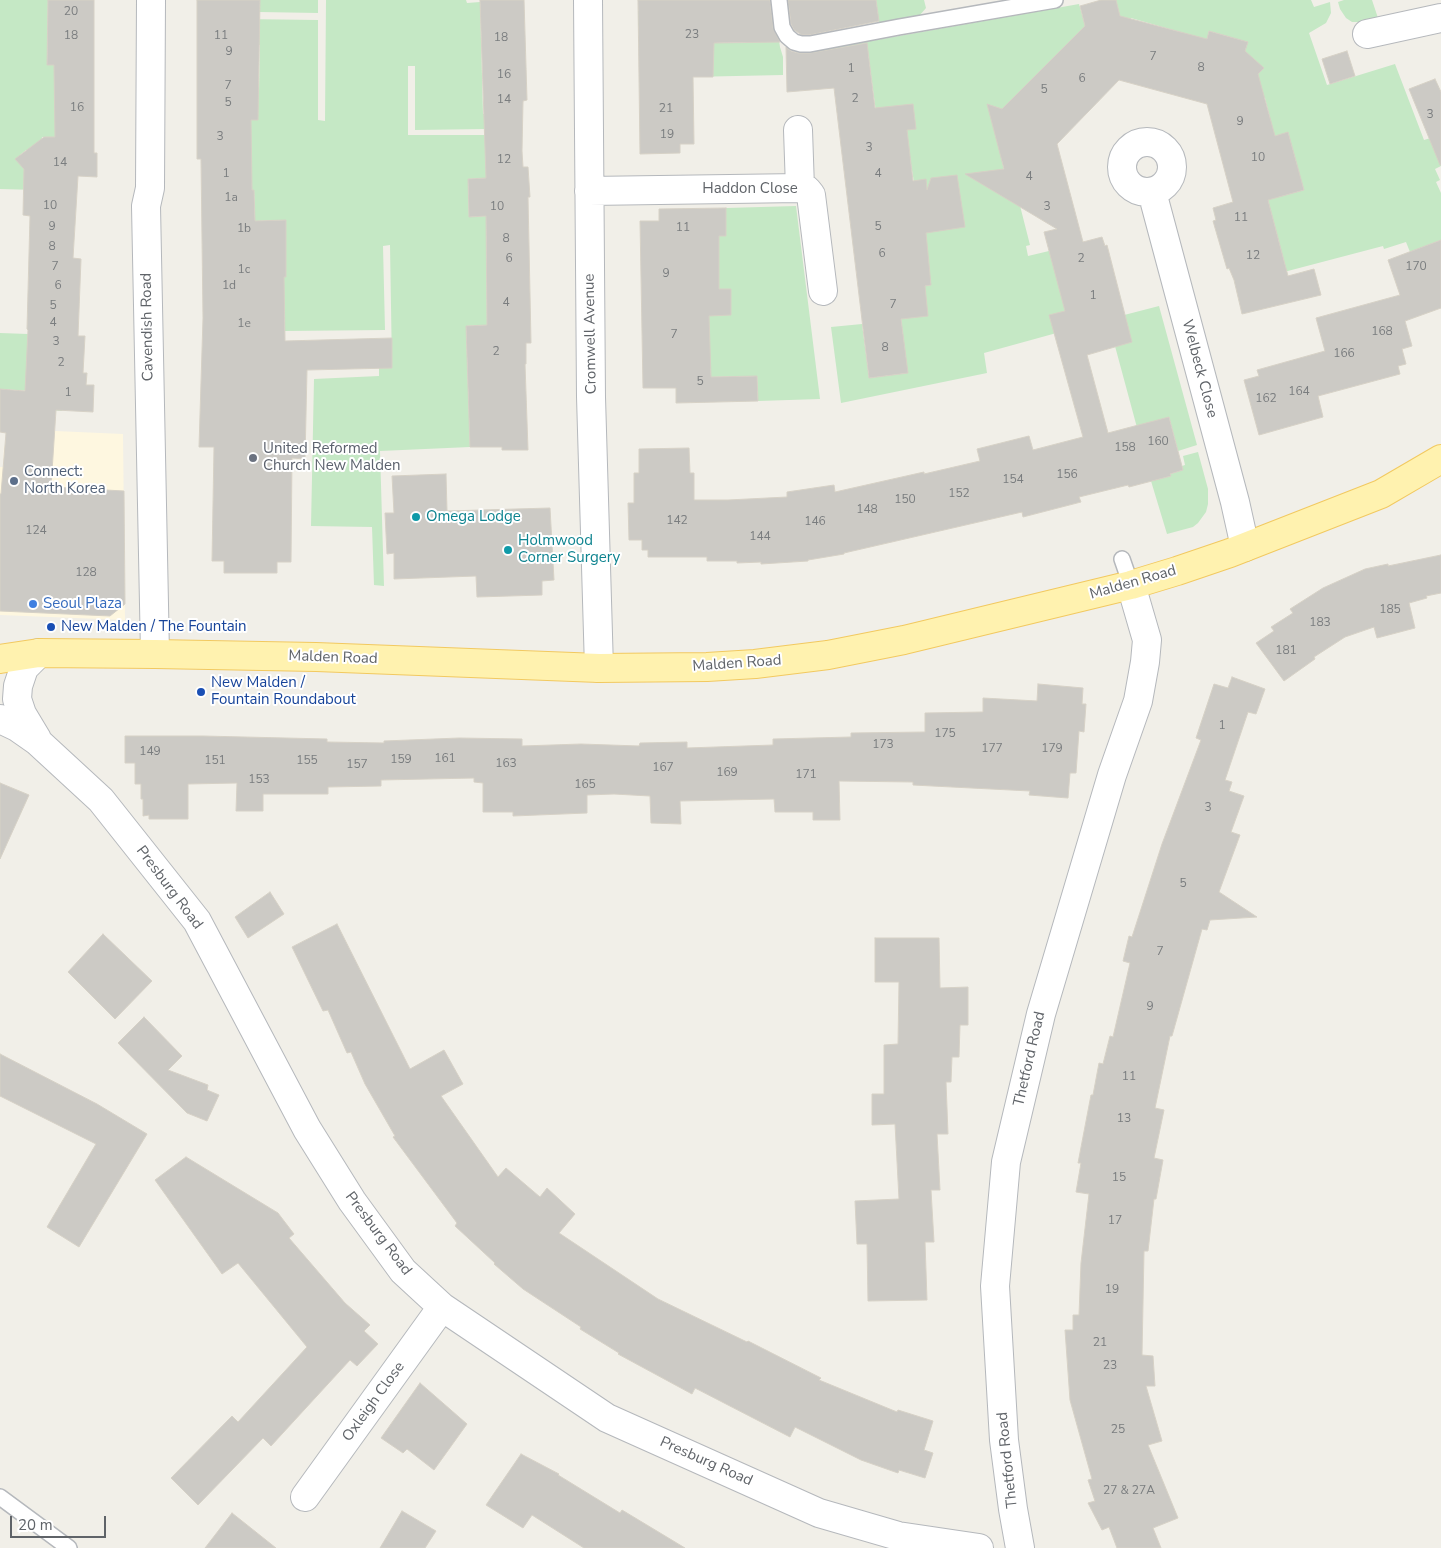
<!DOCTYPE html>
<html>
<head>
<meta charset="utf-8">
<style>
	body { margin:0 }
	#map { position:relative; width:1441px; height:1548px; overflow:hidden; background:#f1efe8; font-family:"Nunito Sans",sans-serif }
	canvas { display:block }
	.scale { position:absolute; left:10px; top:1516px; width:96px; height:22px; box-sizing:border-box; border:2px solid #5f6368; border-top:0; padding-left:6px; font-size:15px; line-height:18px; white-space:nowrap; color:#5f6368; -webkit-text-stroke:4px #fff; paint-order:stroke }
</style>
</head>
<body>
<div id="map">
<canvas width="1441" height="1548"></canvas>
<div class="scale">20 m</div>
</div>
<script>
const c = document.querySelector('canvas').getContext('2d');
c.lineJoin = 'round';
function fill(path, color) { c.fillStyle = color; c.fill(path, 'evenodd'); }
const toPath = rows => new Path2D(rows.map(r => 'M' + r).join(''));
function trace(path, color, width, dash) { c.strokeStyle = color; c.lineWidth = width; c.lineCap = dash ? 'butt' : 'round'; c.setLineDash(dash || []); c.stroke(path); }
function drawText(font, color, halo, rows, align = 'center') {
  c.font = font + ' "Nunito Sans",sans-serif'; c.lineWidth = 4; c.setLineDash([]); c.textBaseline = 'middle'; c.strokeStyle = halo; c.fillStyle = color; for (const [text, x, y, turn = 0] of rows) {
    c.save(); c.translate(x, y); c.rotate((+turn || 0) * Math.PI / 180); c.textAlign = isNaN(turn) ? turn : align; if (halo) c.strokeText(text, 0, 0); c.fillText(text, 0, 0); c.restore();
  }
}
const commercial = toPath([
	[55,431,123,434,125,620,0,615,0,467,3,467,4,446,28,447,54,436]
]);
const green = toPath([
	[0,0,48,0,47,65,86,65,60,137,42,137,41,151,26,150,20,155,20,164,73,191,0,189],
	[260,0,318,0,318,13,259,12],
	[326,0,466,0,467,3,480,2,483,114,487,114,487,129,415,130,415,66,408,66,408,135,496,135,486,178,468,179,469,217,486,216,487,325,466,326,470,447,380,451,384,586,374,585,372,527,311,526,314,379,379,376,379,368,392,367,390,245,383,246,385,330,285,331,284,311,255,277,286,276,286,220,255,221,254,190,252,190,242,120,258,120,258,95,243,94,243,91,259,91,260,45,243,45,243,19,318,20,318,120,325,121],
	[876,0,924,0,926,8,920,15,879,23],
	[1099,0,1311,0,1314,7,1330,2,1331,13,1326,23,1309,33,1327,85,1395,64,1424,140,1434,137,1441,138,1441,166,1435,169,1440,180,1436,182,1441,193,1441,240,1410,252,1406,242,1384,249,1383,246,1284,272,1285,265,1266,194,1297,166,1288,133,1269,138,1270,118,1265,98,1243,89,1264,68,1242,63,1247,42,1209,31,1206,44,1180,32,1131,18,1119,74],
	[1299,175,1304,190,1277,197],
	[1344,0,1372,0,1378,18,1360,22,1352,22,1346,18,1340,9,1338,2],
	[1079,4,1093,54,1043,68,1008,104,1001,156,1004,171,1015,186,1030,245,1026,246,1028,256,1049,251,1101,321,1159,306,1197,445,1178,451,1169,417,1139,435,1112,335,1100,321,984,353,987,373,841,403,831,327,862,324,869,378,907,373,901,319,925,286,931,285,910,158,890,107,876,112,868,52,830,56,804,90,803,53],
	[677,10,775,16,780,47,783,57,783,75,689,77,685,43,747,43,747,20,661,26,638,26,638,11],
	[796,206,820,399,758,401,757,376,711,377,705,320,719,236,726,236,726,208],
	[0,333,28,334,62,402,62,411,32,409,32,391,0,389],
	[1198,452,1208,489,1208,504,1206,512,1198,523,1193,527,1167,534,1151,481,1171,476,1170,474,1183,470,1182,466,1185,465,1183,456]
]);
const building = toPath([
	[48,0,94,0,94,153,97,153,97,177,78,176,73,258,81,259,78,336,85,336,83,373,87,373,86,385,94,385,93,412,56,410,51,487,124,491,125,604,110,616,0,611,0,494,1,494,6,433,0,432,0,389,25,391,28,330,27,329,30,216,23,215,24,169,15,159,44,137,55,137,54,65,47,65,48,0],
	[197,0,260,0,258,120,251,120,252,190,254,190,255,221,286,220,286,277,284,277,285,341,392,338,392,368,307,370,305,459,292,458,291,562,277,562,277,573,224,573,224,561,212,561,214,447,199,447,203,318,201,159,197,159,197,0],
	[480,0,524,0,527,100,523,101,522,151,523,167,528,167,530,197,528,197,531,343,526,343,526,364,525,364,528,450,502,450,502,447,470,447,466,326,487,325,486,216,469,217,468,179,486,178,480,0],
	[638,0,770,0,773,28,780,42,714,43,713,77,693,77,694,144,680,144,680,153,640,154,638,0],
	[788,0,876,0,879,21,809,35,802,35,794,30,791,24,788,0],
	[1101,0,1116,0,1120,16,1207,39,1209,31,1248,42,1245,51,1264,68,1258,74,1275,136,1288,132,1304,190,1268,200,1288,276,1314,269,1321,295,1242,314,1234,280,1229,268,1227,269,1213,221,1216,220,1213,208,1233,202,1207,104,1119,80,1057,144,1083,242,1102,237,1105,246,1107,245,1132,342,1087,355,1108,433,1169,417,1183,470,1170,474,1171,476,1129,487,1128,485,1079,497,1081,502,1023,517,1022,512,844,553,844,554,808,560,808,561,761,564,761,562,737,563,737,561,707,561,707,557,648,557,648,550,642,550,642,540,629,540,628,503,634,503,634,473,639,473,639,449,689,448,690,473,694,473,694,500,728,500,787,497,787,492,834,485,835,492,924,472,924,474,980,461,977,449,1029,436,1033,450,1083,437,1049,315,1065,311,1044,232,1057,229,965,174,1004,169,987,104,1002,109,1085,26,1080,6,1101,0],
	[867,43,875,108,913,104,916,129,907,130,913,181,926,179,927,190,931,178,957,175,965,227,926,233,931,285,925,286,928,316,901,319,908,373,869,378,834,88,787,92,786,47,791,51,798,53,810,53,867,43],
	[1347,51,1355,76,1330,84,1322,59,1347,51],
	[1435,79,1441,92,1441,165,1440,165,1409,89,1435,79],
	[726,208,726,236,719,236,719,289,731,289,731,315,709,316,711,377,757,376,758,401,676,403,676,388,643,388,640,221,659,221,659,209,726,208],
	[1441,240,1441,308,1405,321,1412,346,1402,349,1406,364,1398,366,1400,374,1318,396,1323,417,1259,435,1244,380,1259,376,1257,370,1325,351,1316,318,1400,295,1388,260,1441,240],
	[446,474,447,511,550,508,554,580,542,581,542,595,477,597,476,576,394,579,394,553,387,554,385,513,394,513,392,476,446,474],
	[1441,555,1441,593,1426,596,1427,598,1409,603,1415,628,1377,638,1374,627,1345,637,1314,657,1315,659,1284,681,1256,643,1274,631,1271,627,1293,613,1290,609,1323,588,1365,569,1388,564,1388,566,1441,555],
	[1232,677,1265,689,1256,714,1248,712,1225,780,1232,782,1229,791,1244,796,1231,832,1240,835,1219,892,1257,917,1210,920,1207,930,1202,929,1172,1036,1170,1036,1155,1108,1164,1110,1154,1158,1163,1160,1156,1199,1154,1199,1148,1251,1144,1251,1142,1355,1153,1356,1155,1386,1146,1386,1162,1441,1148,1445,1178,1518,1153,1528,1161,1548,1117,1548,1109,1527,1102,1530,1088,1503,1095,1501,1088,1480,1092,1479,1070,1400,1065,1330,1073,1330,1073,1315,1079,1315,1081,1263,1089,1194,1076,1192,1081,1163,1078,1163,1091,1095,1093,1095,1099,1063,1103,1064,1110,1036,1113,1037,1130,963,1123,961,1129,936,1132,937,1162,844,1201,740,1196,738,1214,684,1228,688,1232,677],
	[1038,684,1083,688,1082,704,1086,704,1084,732,1079,731,1076,773,1070,773,1068,798,1029,795,1030,791,913,785,913,782,839,781,840,820,813,820,813,812,775,812,774,799,680,801,681,824,651,823,650,796,614,794,587,795,587,813,513,816,513,812,483,812,483,783,474,782,474,778,381,780,381,786,328,787,328,794,263,794,263,811,236,811,237,783,188,784,188,819,149,819,149,815,143,816,143,799,141,799,141,784,135,784,135,763,125,763,125,736,203,736,327,739,327,742,384,743,384,741,459,738,522,739,522,746,581,744,639,746,640,743,687,742,687,748,773,745,773,739,851,737,851,733,925,732,925,713,983,712,983,698,1037,701,1038,684],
	[0,783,29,795,0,859,0,783],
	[270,892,284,914,248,938,235,917,270,892],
	[337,924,410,1069,444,1050,463,1084,441,1096,498,1177,506,1168,540,1197,547,1188,575,1214,559,1233,658,1299,747,1342,748,1341,821,1378,819,1380,897,1412,898,1410,933,1421,924,1450,933,1453,925,1478,899,1470,898,1473,861,1460,795,1427,790,1437,695,1388,692,1394,618,1354,619,1353,580,1329,581,1327,523,1289,494,1264,495,1263,455,1226,457,1223,393,1137,395,1136,365,1084,351,1052,347,1053,328,1010,323,1011,292,947,337,924],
	[103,934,152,981,115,1019,68,972,103,934],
	[875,938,939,938,940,988,968,987,968,1025,960,1025,959,1057,952,1057,951,1082,946,1082,948,1134,937,1134,940,1190,931,1190,934,1242,925,1242,927,1300,868,1301,867,1244,857,1244,855,1201,899,1199,895,1124,872,1125,872,1094,884,1094,884,1045,898,1044,899,982,875,982,875,938],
	[144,1017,182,1056,168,1070,208,1085,207,1090,219,1095,207,1121,187,1113,118,1043,144,1017],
	[0,1054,97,1104,147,1134,79,1247,47,1227,96,1144,0,1096,0,1054],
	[186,1157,278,1213,294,1234,289,1238,345,1303,370,1325,364,1331,378,1344,357,1366,350,1360,271,1446,263,1438,198,1505,171,1478,232,1416,238,1422,307,1347,238,1263,222,1274,155,1180,186,1157],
	[420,1383,467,1424,434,1470,407,1449,403,1453,381,1438,420,1383],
	[521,1454,559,1474,558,1475,620,1513,622,1510,685,1548,584,1548,532,1515,523,1528,486,1505,521,1454],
	[402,1511,436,1531,425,1548,380,1548,402,1511],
	[232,1513,276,1548,205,1548,232,1513]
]);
const lane = toPath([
	[779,0,782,27,787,36,794,42,801,44,810,44,899,27,1055,0],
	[1122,559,1131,585],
	[0,1497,69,1548]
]);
const street = toPath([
	[151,0,150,188,146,206,155,654],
	[588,0,591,397,599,668],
	[1367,34,1441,18],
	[798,130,800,188],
	'1122 167a25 25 0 1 1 50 0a25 25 0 1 1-50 0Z',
	[589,191,800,188,807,190,811,195,823,291],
	[1152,192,1235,502,1245,547],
	[0,719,17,727,37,741,101,800,197,921,307,1129,352,1201,403,1271,442,1307,607,1418,819,1513,898,1536,979,1548],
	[37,739,22,714,17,699,18,686,24,668,39,653],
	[305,1497,442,1307],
	[1020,1548,1013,1509,1004,1440,995,1286,1006,1162,1041,1014,1112,775,1138,701,1145,662,1147,640,1131,585]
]);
const primary = toPath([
	[0,659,39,653,155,654,316,657,599,668,707,667,755,664,828,655,904,640,1131,585,1177,571,1230,553,1381,494,1441,459]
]);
const markers = [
	[253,458,5,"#6b7280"],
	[14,481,5,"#5c6f8a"],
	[416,517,5,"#0f9aa8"],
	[508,550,5,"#0f9aa8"],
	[33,604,5,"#3f7fe0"],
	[51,627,5,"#1a4fb4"],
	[201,692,5,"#1a4fb4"]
];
const numberNames = [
	["20",71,12],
	["23",692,35],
	["18",71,36],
	["11",221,36],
	["18",501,38],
	["9",229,52],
	["7",1153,57],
	["8",1201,68],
	["1",851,69],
	["16",504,75],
	["6",1082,79],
	["7",228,86],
	["5",1044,90],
	["2",855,99],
	["14",504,100],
	["5",228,103],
	["16",77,108],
	["21",666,109],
	["3",1430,115],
	["9",1240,122],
	["19",667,135],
	["3",220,137],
	["3",869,148],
	["10",1258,158],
	["12",504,160],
	["14",60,163],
	["1",226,174],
	["4",878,174],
	["4",1029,177],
	["1a",231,198],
	["10",50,206],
	["10",497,207],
	["3",1047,207],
	["11",1241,218],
	["9",52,227],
	["5",878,227],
	["11",683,228],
	["1b",244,229],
	["8",506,239],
	["8",52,247],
	["6",882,254],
	["12",1253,256],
	["6",509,259],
	["2",1081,259],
	["7",55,267],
	["170",1416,267],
	["1c",244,270],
	["9",666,274],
	["6",58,286],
	["1d",229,286],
	["1",1093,296],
	["4",506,303],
	["7",893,305],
	["5",53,306],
	["4",53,323],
	["1e",244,324],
	["168",1382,332],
	["7",674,335],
	["3",56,342],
	["8",885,348],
	["2",496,352],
	["166",1344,354],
	["2",61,363],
	["5",700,382],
	["164",1299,392],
	["1",68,393],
	["162",1266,399],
	["160",1158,442],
	["158",1125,448],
	["156",1067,475],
	["154",1013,480],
	["152",959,494],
	["150",905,500],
	["148",867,510],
	["142",677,521],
	["146",815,522],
	["124",36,531],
	["144",760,537],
	["128",86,573],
	["185",1390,610],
	["183",1320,623],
	["181",1286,651],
	["1",1222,726],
	["175",945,734],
	["173",883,745],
	["177",992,749],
	["179",1052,749],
	["149",150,752],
	["161",445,759],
	["159",401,760],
	["151",215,761],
	["155",307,761],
	["163",506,764],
	["157",357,765],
	["167",663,768],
	["169",727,773],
	["171",806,775],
	["153",259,780],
	["165",585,785],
	["3",1208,808],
	["5",1183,884],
	["7",1160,952],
	["9",1150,1007],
	["11",1129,1077],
	["13",1124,1119],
	["15",1119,1178],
	["17",1115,1221],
	["19",1112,1290],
	["21",1100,1343],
	["23",1110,1366],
	["25",1118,1430],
	["27 & 27A",1129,1491]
];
const streetNames = [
	["Haddon Close",750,189],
	["Cavendish Road",148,327,-91],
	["Cromwell Avenue",591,334,-91],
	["Welbeck Close",1199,369,75],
	["Malden Road",1133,583,-16],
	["Malden Road",333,658,2],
	["Malden Road",737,664,-4],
	["Presburg Road",169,888,53],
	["Thetford Road",1030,1059,-77],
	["Presburg Road",378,1234,53],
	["Oxleigh Close",374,1402,-54],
	["Thetford Road",1008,1460,-96],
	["Presburg Road",706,1462,24]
];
const worshipNames = [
	["United Reformed",263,449],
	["Church New Malden",263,466]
];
const serviceNames = [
	["Connect:",24,472],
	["North Korea",24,489]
];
const cultureNames = [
	["Omega Lodge",426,517],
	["Holmwood",518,541],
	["Corner Surgery",518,558]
];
const shopNames = [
	["Seoul Plaza",43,604]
];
const transitNames = [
	["New Malden / The Fountain",61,627],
	["New Malden /",211,683],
	["Fountain Roundabout",211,700]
];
fill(commercial, '#fef7e0');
fill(green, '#c5e8c5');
fill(building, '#cccac5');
trace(building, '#d6d1c6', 1);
trace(lane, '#b5b8bc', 18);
trace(street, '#b5b8bc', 30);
trace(primary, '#f2c960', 30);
trace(lane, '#fff', 15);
trace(street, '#fff', 28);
trace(primary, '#fff2af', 28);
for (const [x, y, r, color] of markers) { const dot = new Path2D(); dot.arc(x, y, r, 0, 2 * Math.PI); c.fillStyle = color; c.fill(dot); trace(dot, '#fff', 2); }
drawText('12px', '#7a7d7f', null, numberNames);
drawText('15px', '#5f6368', '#fff', streetNames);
drawText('15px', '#5b616d', '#fff', worshipNames, 'left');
drawText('15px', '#4e5e75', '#fff', serviceNames, 'left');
drawText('15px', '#0d838f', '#fff', cultureNames, 'left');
drawText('15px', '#366cbe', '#fff', shopNames, 'left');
drawText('15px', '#164399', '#fff', transitNames, 'left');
</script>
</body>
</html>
